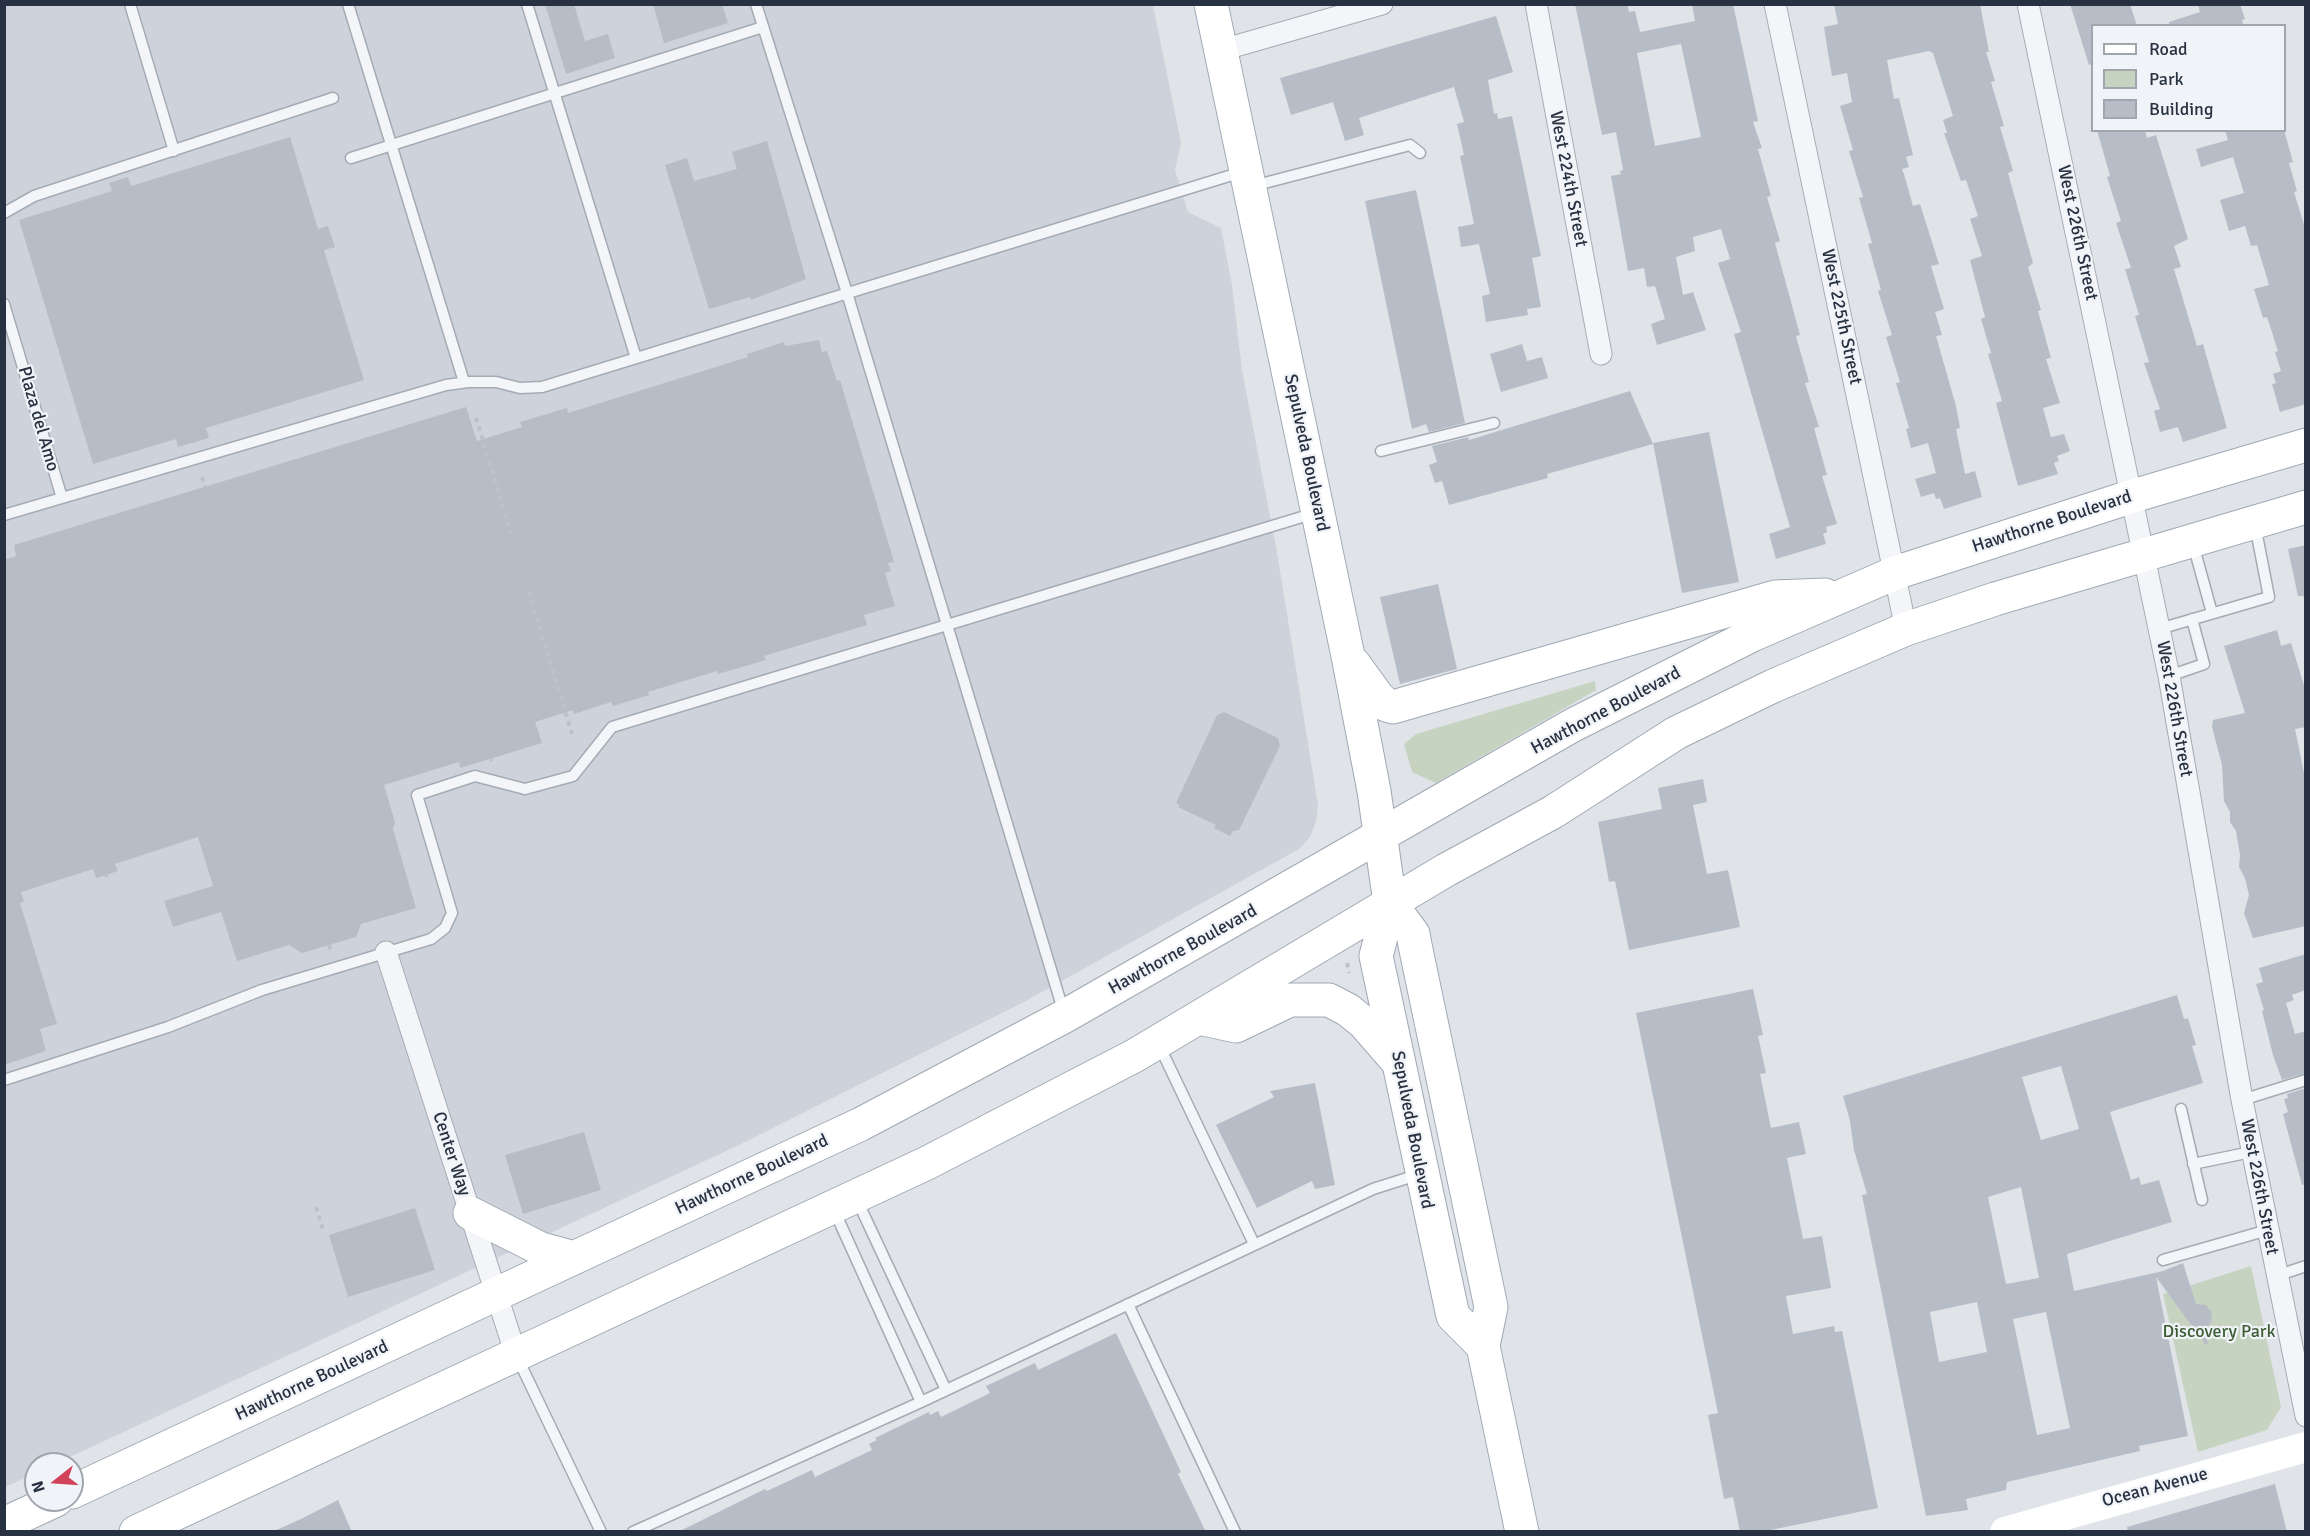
<!DOCTYPE html>
<html>
<head>
<meta charset="utf-8">
<style>
	body { margin:0 }
	#map { position:relative; width:2310px; height:1536px; overflow:hidden; background:#e0e4e9; font-family:Signika,sans-serif }
	canvas { display:block }
	.frame { position:absolute; inset:0; border:6px solid #283141; pointer-events:none }
	.legend { position:absolute; left:2091px; top:24px; width:195px; height:108px; box-sizing:border-box; background:#f0f3f7; border:2px solid #a0a5ae; margin:0; padding:8px 10px; list-style:none; font-size:18px; color:#283141 }
	.legend li { display:flex; align-items:center; gap:12px; height:30px }
	.legend b { width:30px; border:2px solid #a0a5ae }
	.north { position:absolute; left:24px; top:1452px; width:60px; height:60px; box-sizing:border-box; background:#f0f3f7; border:2px solid #a0a5ae; border-radius:50%; rotate:253deg; font-size:16px; font-weight:700; line-height:24px; text-align:center; color:#283141 }
	.north::after { content:''; display:block; margin:auto; width:21px; height:27px; background:#d04359; clip-path:polygon(50% 0,100% 100%,50% 72%,0 100%) }
</style>
</head>
<body>
<div id="map">
<canvas width="2310" height="1536"></canvas>
<div class="frame"></div>
<ul class="legend">
<li><b style="height:8px;background:#fff"></b>Road</li>
<li><b style="height:16px;background:#c6d3c1"></b>Park</li>
<li><b style="height:16px;background:#b7bdc6"></b>Building</li>
</ul>
<div class="north">N</div>
</div>
<script>
const c = document.querySelector('canvas').getContext('2d');
c.lineJoin = 'round';
function fill(path, color) { c.fillStyle = color; c.fill(path, 'evenodd'); }
const toPath = rows => new Path2D(rows.map(r => 'M' + r).join(''));
function trace(path, color, width, dash) { c.strokeStyle = color; c.lineWidth = width; c.lineCap = dash ? 'butt' : 'round'; c.setLineDash(dash || []); c.stroke(path); }
function drawText(font, color, halo, rows, align = 'center') {
  c.font = font + ' Signika,sans-serif'; c.lineWidth = 4.5; c.setLineDash([]); c.textBaseline = 'middle'; c.strokeStyle = halo; c.fillStyle = color; for (const [text, x, y, turn = 0] of rows) {
    c.save(); c.translate(x, y); c.rotate((+turn || 0) * Math.PI / 180); c.textAlign = isNaN(turn) ? turn : align; if (halo) c.strokeText(text, 0, 0); c.fillText(text, 0, 0); c.restore();
  }
}
const built = toPath([
	[4,5,1153,5,1181,143,1175,170,1188,212,1221,228,1232,285,1242,370,1277,552,1318,805,1316,822,1310,837,1299,849,1024,1002,739,1145,55,1464,36,1464,36,1473,5,1487]
]);
const green = toPath([
	[1595,681,1596,690,1436,783,1412,772,1404,744,1416,734],
	[2251,1266,2281,1407,2267,1430,2198,1452,2163,1294]
]);
const building = toPath([
	[545,4,574,4,585,41,608,34,615,58,566,74],
	[653,4,722,4,728,23,664,43],
	[1575,4,1627,4,1629,12,1635,11,1640,32,1695,21,1692,4,1733,4,1758,121,1753,122,1762,148,1758,149,1771,196,1767,197,1780,241,1775,243,1800,335,1796,336,1809,382,1805,383,1819,427,1814,428,1827,475,1822,476,1837,524,1826,527,1827,532,1823,534,1826,544,1776,559,1769,534,1790,527,1734,334,1741,332,1718,263,1730,259,1721,229,1693,237,1695,251,1676,257,1683,295,1693,292,1706,330,1657,345,1651,324,1665,319,1655,286,1647,287,1644,268,1628,271,1611,176,1621,174,1620,171,1623,170,1616,132,1602,135],
	[1681,44,1701,137,1655,146,1637,53],
	[1834,4,1980,4,1989,52,1986,52,1995,81,1991,82,2004,126,2000,127,2013,171,2008,173,2033,263,2028,267,2041,310,2038,311,2051,358,2046,359,2060,403,2043,408,2051,437,2064,434,2070,451,2057,456,2059,461,2054,463,2058,474,2018,486,1996,403,2002,401,1988,354,1991,353,1981,319,1985,317,1970,260,1982,256,1970,219,1978,216,1966,180,1961,181,1944,133,1947,133,1943,120,1953,116,1933,53,1929,51,1887,60,1894,99,1899,98,1913,155,1906,157,1909,167,1902,169,1904,174,1913,206,1920,204,1939,264,1931,266,1944,309,1935,312,1942,335,1936,336,1956,406,1960,428,1956,429,1965,474,1975,471,1982,497,1944,509,1940,498,1936,499,1934,493,1921,497,1915,479,1936,473,1928,443,1911,448,1906,429,1909,428,1896,383,1900,382,1886,337,1892,335,1878,291,1881,290,1868,244,1872,243,1859,198,1863,197,1849,151,1853,150,1840,106,1852,102,1847,73,1832,76,1828,53,1824,27,1838,24],
	[2070,4,2130,4,2137,26,2092,26,2092,64,2089,65],
	[2198,4,2240,4,2245,19,2242,20,2243,26,2169,26,2169,22,2200,12],
	[1496,16,1513,72,1488,80,1494,114,1497,113,1498,119,1512,116,1541,256,1532,258,1541,307,1527,309,1528,315,1486,322,1482,296,1490,294,1479,244,1461,247,1458,227,1474,224,1460,156,1464,155,1457,124,1464,122,1454,87,1359,118,1364,135,1345,141,1333,102,1291,115,1280,78],
	[2097,130,2145,130,2147,138,2156,135,2188,239,2174,246,2181,267,2174,269,2197,346,2203,344,2227,428,2183,442,2178,427,2160,432,2154,411,2160,409,2144,363,2149,362,2135,316,2139,315,2125,269,2131,268,2116,223,2121,221,2107,177,2110,176],
	[2225,130,2284,130,2293,162,2289,163,2297,191,2294,192,2306,231,2306,404,2280,412,2272,384,2276,383,2273,374,2281,371,2275,352,2278,351,2267,317,2263,318,2254,289,2269,285,2257,245,2251,246,2245,226,2229,231,2220,200,2244,193,2233,157,2201,167,2196,149,2228,140],
	[290,137,318,229,328,226,335,247,324,250,364,380,206,428,209,438,178,447,176,439,93,464,19,220,112,191,109,183,128,177,131,186],
	[767,141,806,279,751,300,750,297,709,309,665,165,687,158,694,181,737,169,732,152],
	[1416,190,1465,423,1429,432,1426,424,1412,429,1365,201],
	[819,340,822,352,827,351,837,381,840,380,894,562,888,563,891,571,885,573,895,606,864,615,867,625,764,656,766,660,718,674,717,671,648,692,649,695,613,706,611,702,574,714,573,710,535,722,542,743,460,768,459,762,384,785,395,822,393,829,416,908,361,924,356,937,302,953,289,945,237,961,221,912,173,927,164,901,213,886,198,837,115,864,118,871,106,875,96,878,93,869,21,892,24,901,20,903,57,1024,40,1029,46,1051,4,1065,4,560,16,556,14,545,466,407,477,441,522,427,520,422,567,408,568,413,748,357,747,354,784,342,785,346],
	[1522,344,1527,361,1542,357,1548,378,1501,392,1490,354],
	[1630,391,1653,444,1547,474,1548,478,1449,505,1442,481,1435,483,1429,465,1437,462,1432,446,1468,437,1469,440],
	[1709,432,1739,582,1682,593,1653,443],
	[2306,545,2306,596,2298,596,2288,549],
	[1438,584,1457,669,1400,684,1380,597],
	[2277,630,2281,646,2291,643,2306,692,2306,727,2295,729,2306,783,2306,926,2253,938,2244,913,2249,895,2245,878,2239,867,2240,855,2236,831,2230,822,2230,812,2224,801,2222,765,2212,727,2213,720,2245,713,2224,646],
	[1224,712,1278,738,1280,746,1239,830,1233,831,1230,836,1214,828,1216,825,1178,807,1179,805,1176,803,1217,715],
	[1703,779,1707,802,1693,805,1707,874,1728,870,1740,927,1629,950,1615,881,1609,882,1598,822,1662,809,1658,788],
	[2306,954,2306,990,2292,995,2294,1000,2286,1003,2295,1034,2306,1031,2306,1073,2282,1080,2273,1055,2262,1011,2264,1010,2256,984,2263,982,2259,968],
	[1753,989,1763,1035,1758,1036,1766,1073,1760,1074,1771,1128,1799,1122,1806,1154,1787,1158,1803,1239,1822,1236,1831,1288,1786,1296,1793,1334,1834,1326,1835,1332,1842,1331,1878,1508,1761,1532,1740,1532,1733,1497,1724,1499,1708,1415,1718,1413,1636,1013],
	[2177,995,2184,1019,2188,1018,2196,1045,2192,1046,2203,1083,2110,1112,2131,1180,2139,1177,2141,1185,2159,1180,2172,1222,2067,1254,2074,1291,2163,1271,2183,1263,2196,1304,2206,1305,2212,1313,2211,1323,2204,1329,2208,1344,2206,1345,2156,1277,2188,1436,2139,1446,2140,1451,2007,1482,2006,1490,1966,1499,1968,1510,1926,1516,1862,1195,1867,1194,1854,1150,1850,1121,1843,1096],
	[2061,1066,2079,1129,2041,1140,2022,1077],
	[2021,1187,2039,1278,2006,1284,1988,1197],
	[1977,1302,1987,1352,1939,1362,1930,1312],
	[2046,1312,2070,1428,2037,1435,2013,1319],
	[1315,1083,1335,1185,1315,1189,1312,1181,1257,1208,1216,1125,1274,1097,1270,1091],
	[2306,1088,2306,1184,2302,1185,2283,1114,2288,1112,2284,1099,2288,1098,2287,1094],
	[584,1132,601,1190,523,1214,505,1155],
	[415,1208,435,1270,348,1297,329,1235],
	[1116,1333,1181,1472,1178,1474,1206,1532,678,1532,765,1489,767,1491,812,1470,815,1477,872,1450,869,1444,877,1440,875,1438,929,1412,930,1415,938,1411,941,1417,990,1393,986,1386,1035,1363,1038,1370],
	[2275,1484,2287,1532,2128,1532,2127,1527],
	[338,1500,352,1532,272,1532,303,1518]
]);
const path = toPath([
	[476,418,511,533],
	[202,477,205,487],
	[529,592,573,737],
	[491,759,492,761],
	[106,875,107,877],
	[329,945,331,951],
	[1347,963,1349,973],
	[316,1207,323,1230]
]);
const lane = toPath([
	[130,4,174,151],
	[348,4,464,382],
	[527,4,636,358],
	[756,4,847,293,1064,1013],
	[351,158,763,27],
	[1253,186,1410,145,1420,153],
	[4,213,34,196,333,98],
	[4,304,62,498],
	[1381,451,1494,423],
	[4,515,446,385,468,382,496,382,520,388,542,387,1242,172],
	[2193,544,2212,613],
	[2159,629,2269,597,2255,525],
	[2169,676,2204,664,2192,619],
	[1159,1045,1254,1244],
	[4,1080,168,1027,262,990,431,939,445,928,452,913,417,795,475,776,525,789,573,776,612,727,1315,513],
	[2242,1100,2306,1080],
	[2181,1109,2202,1200],
	[2193,1164,2251,1152],
	[857,1200,946,1390],
	[834,1210,921,1402],
	[2163,1260,2268,1230],
	[2276,1276,2306,1266],
	[1128,1304,1235,1532],
	[518,1359,601,1532],
	[633,1532,921,1402,1373,1189,1420,1174]
]);
const street = toPath([
	[1536,4,1601,354],
	[1775,4,1906,629],
	[2028,4,2169,676,2242,1100,2306,1416],
	[1222,50,1382,4],
	[386,952,516,1355]
]);
const secondary = toPath([
	[2005,1532,2306,1447]
]);
const primary = toPath([
	[1211,4,1348,656,1374,791,1390,903,1376,956,1453,1316,1483,1346],
	[1354,664,1377,696,1386,705,1393,707,1775,597,1825,595],
	[1390,903,1413,934,1415,945,1491,1307,1483,1346,1522,1532],
	[1199,1018,1236,1026,1290,1000,1329,1000,1348,1010,1364,1023,1397,1061],
	[470,1213,541,1249,574,1258],
	[72,1492,861,1124,1065,1016,1573,725,1752,635,1895,573,2133,496,2306,445],
	[4,1524,56,1500],
	[136,1532,927,1163,1134,1056,1446,870,1553,812,1676,733,1773,686,1906,629,1995,599,2306,507]
]);
const streetNames = [
	["West 224th Street",1568,179,79],
	["West 226th Street",2077,233,78],
	["West 225th Street",1841,317,78],
	["Plaza del Amo",38,419,74],
	["Sepulveda Boulevard",1306,453,78],
	["Hawthorne Boulevard",2052,522,-18],
	["West 226th Street",2174,709,80],
	["Hawthorne Boulevard",1606,711,-28],
	["Hawthorne Boulevard",1183,950,-29],
	["Sepulveda Boulevard",1412,1130,79],
	["Center Way",451,1154,72],
	["Hawthorne Boulevard",752,1175,-25],
	["West 226th Street",2259,1187,79],
	["Hawthorne Boulevard",312,1381,-25],
	["Ocean Avenue",2155,1488,-15]
];
const parkNames = [
	["Discovery Park",2219,1332]
];
fill(built, '#ced3db');
fill(green, '#c6d3c1');
fill(building, '#b7bdc6');
trace(lane, '#a5abb3', 13);
trace(street, '#a5abb3', 23);
trace(primary, '#9fa8b5', 35);
trace(path, '#bec2c8', 4, [4.5, 4.5]);
trace(lane, '#f3f5f8', 10);
trace(street, '#f3f5f8', 21);
trace(secondary, '#fff', 30);
trace(primary, '#fff', 33);
drawText('18px', '#283141', '#f0f3f7', streetNames);
drawText('18px', '#3d5d35', '#f0f3f7', parkNames);
</script>
</body>
</html>
